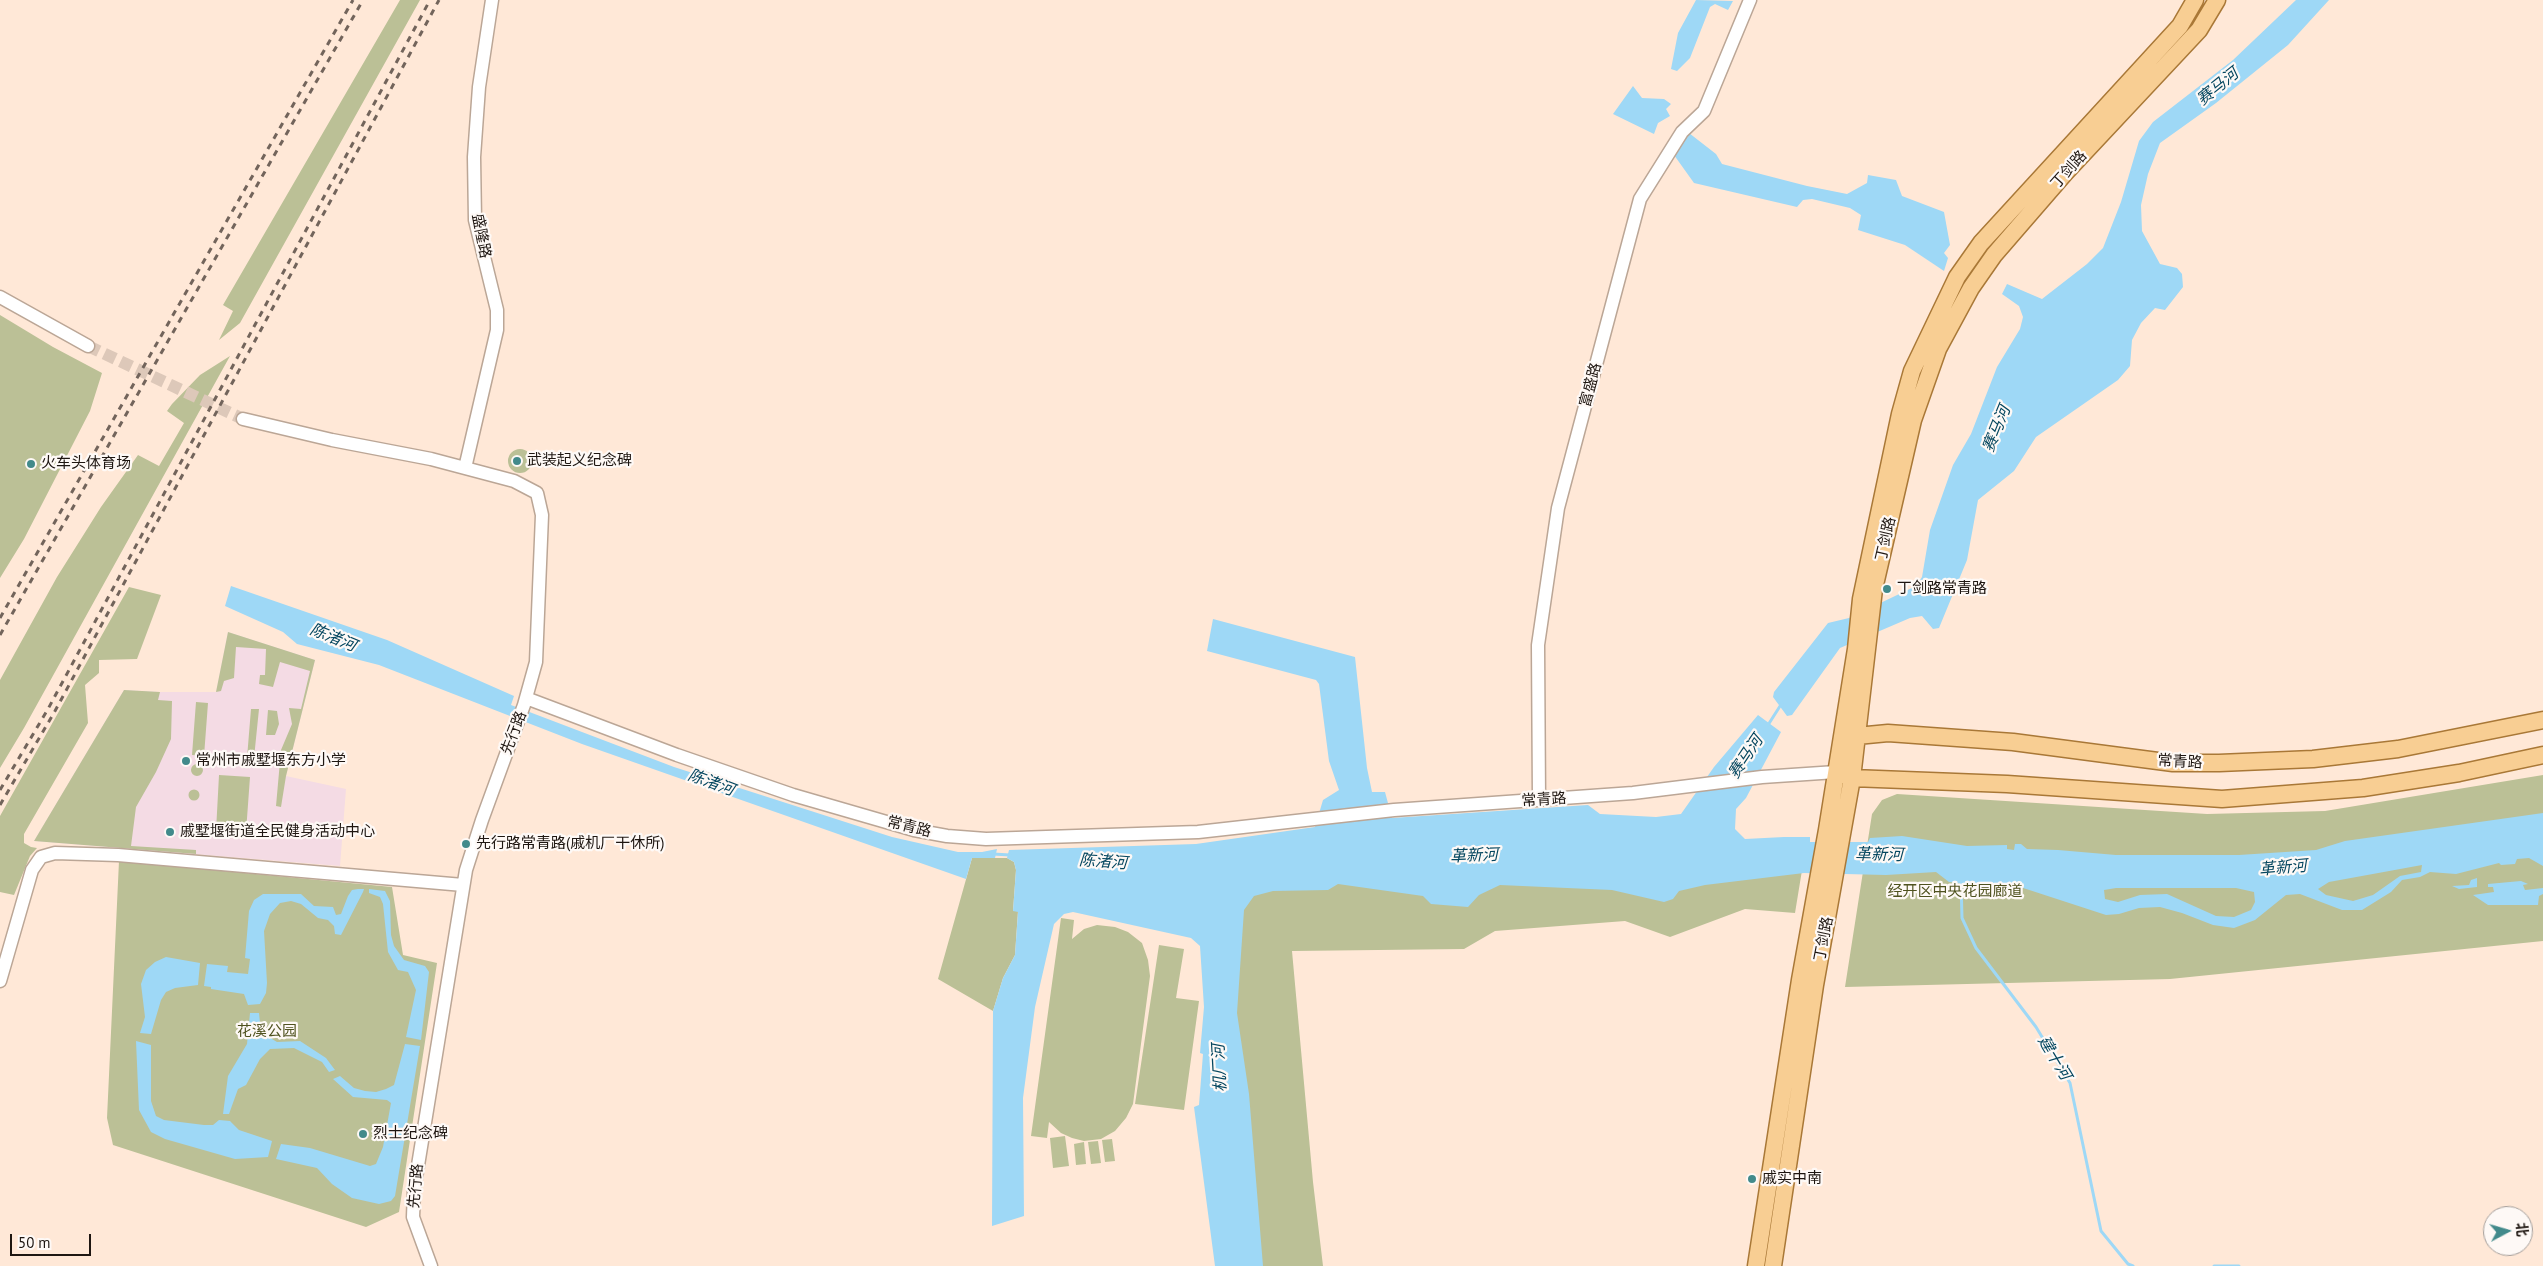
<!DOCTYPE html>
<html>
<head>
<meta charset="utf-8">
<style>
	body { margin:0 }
	#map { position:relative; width:2543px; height:1266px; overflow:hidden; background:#ffe8d7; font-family:"PT Sans","Noto Sans SC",sans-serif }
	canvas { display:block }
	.north { position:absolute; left:2483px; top:1206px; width:50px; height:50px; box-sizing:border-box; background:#fef9f6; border:1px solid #a49e9a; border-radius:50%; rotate:84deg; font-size:14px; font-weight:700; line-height:20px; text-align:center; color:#1e1611 }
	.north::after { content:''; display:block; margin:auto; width:18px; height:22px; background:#428a8b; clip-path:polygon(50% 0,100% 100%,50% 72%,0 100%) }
	.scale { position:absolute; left:10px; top:1234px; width:81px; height:22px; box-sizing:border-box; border:2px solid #1e1611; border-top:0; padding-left:6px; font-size:15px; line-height:18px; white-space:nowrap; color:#1e1611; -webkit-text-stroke:4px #fef9f6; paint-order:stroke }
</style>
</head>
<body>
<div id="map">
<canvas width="2543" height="1266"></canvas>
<div class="north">北</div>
<div class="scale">50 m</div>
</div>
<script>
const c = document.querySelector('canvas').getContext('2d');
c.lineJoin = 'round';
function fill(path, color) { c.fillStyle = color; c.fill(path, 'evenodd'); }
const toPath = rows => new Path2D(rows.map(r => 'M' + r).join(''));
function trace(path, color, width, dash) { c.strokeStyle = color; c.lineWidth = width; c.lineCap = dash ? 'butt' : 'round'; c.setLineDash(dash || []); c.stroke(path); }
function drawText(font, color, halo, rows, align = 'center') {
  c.font = font + ' "PT Sans","Noto Sans SC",sans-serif'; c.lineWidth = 4.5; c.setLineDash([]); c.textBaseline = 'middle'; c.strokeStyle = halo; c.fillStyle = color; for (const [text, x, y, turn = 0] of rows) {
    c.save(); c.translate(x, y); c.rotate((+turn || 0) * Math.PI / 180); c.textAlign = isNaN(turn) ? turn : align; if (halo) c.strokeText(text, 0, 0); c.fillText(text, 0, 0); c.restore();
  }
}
const education = toPath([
	[228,632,315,660,286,776,346,789,340,866,34,841,124,690,160,692,216,692]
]);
const green = toPath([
	[400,0,420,0,240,323,219,340,233,311,223,305],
	[0,315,53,347,102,373,90,411,24,539,0,578],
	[230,356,24,728,0,768,0,680,57,577,101,507,138,455,159,466,184,423,167,411,172,404,200,375],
	'508 461a12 12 0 1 1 24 0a12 12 0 1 1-24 0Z',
	[129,587,161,595,137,659,99,660,99,673,85,685,88,723,24,834,24,843,31,847,37,848,30,856,14,895,0,892,0,816],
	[228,632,315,660,286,776,281,807,276,806,281,750,292,724,289,708,301,709,310,671,280,662,273,687,259,684,260,675,265,675,266,649,236,647,234,678,224,681,221,691,216,692],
	[124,690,160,692,158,700,172,701,171,739,156,772,136,807,131,846,196,850,196,854,34,841],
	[196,702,208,703,204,756,192,755],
	[251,709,259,709,254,758,247,758],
	[268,710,277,711,279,724,275,735,266,735],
	'191 770a6 6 0 1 1 12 0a6 6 0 1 1-12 0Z',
	[219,775,250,777,246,832,216,831],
	[2543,775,2543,941,2170,979,1845,987,1872,814,1882,800,1897,794,2207,814,2325,811],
	'188.5 795a5.5 5.5 0 1 1 11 0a5.5 5.5 0 1 1-11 0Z',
	[972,858,1007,858,1014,862,1016,870,1013,911,1018,911,1015,955,1003,978,993,1011,938,979],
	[1804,858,1795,913,1745,909,1670,937,1625,921,1495,931,1464,949,1292,951,1313,1182,1323,1266,1250,1266,1234,1103,1238,868],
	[119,861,392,887,403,955,437,963,399,1212,366,1227,113,1145,107,1118],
	[1061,918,1074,920,1072,939,1084,929,1097,925,1115,927,1128,932,1142,943,1148,960,1150,976,1133,1104,1126,1118,1115,1131,1101,1139,1084,1141,1072,1138,1061,1133,1049,1122,1047,1138,1031,1136],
	[1159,945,1184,949,1176,998,1199,1001,1184,1110,1135,1104],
	[1065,1136,1069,1166,1053,1168,1050,1138],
	[1112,1139,1115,1161,1105,1162,1102,1140],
	[1098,1141,1101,1163,1091,1164,1088,1142],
	[1084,1142,1086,1164,1076,1165,1074,1144]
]);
const water = toPath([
	[1696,0,1733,1,1728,10,1715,4,1710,7,1690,58,1677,71,1671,69,1678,33],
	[2296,0,2329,0,2288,45,2216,103,2160,143,2148,174,2141,205,2142,231,2160,264,2177,268,2182,274,2183,287,2165,310,2155,308,2141,323,2132,340,2130,366,2118,380,2036,437,2014,471,1978,500,1967,560,1939,628,1933,629,1922,616,1910,618,1840,648,1792,715,1787,716,1773,697,1774,692,1828,623,1849,618,1916,586,1922,577,1930,530,1953,465,1971,434,1997,367,2020,329,2023,317,2019,306,2002,294,2007,284,2042,299,2087,264,2103,248,2121,202,2139,141,2153,122,2233,60],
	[1633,86,1642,98,1664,99,1671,104,1666,109,1670,116,1658,123,1654,134,1613,114],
	[1689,133,1716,154,1722,164,1807,186,1847,194,1867,183,1868,175,1896,180,1902,196,1944,212,1950,245,1944,253,1948,258,1944,271,1905,245,1858,230,1861,215,1850,208,1812,199,1803,200,1797,207,1694,183,1674,155],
	[231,586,387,640,514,696,511,705,674,767,892,837,958,852,982,852,997,849,995,858,972,858,966,879,582,744,379,665,297,644,283,632,225,606],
	[1213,619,1355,657,1367,768,1372,792,1385,792,1392,818,1588,805,1600,814,1656,817,1681,814,1714,767,1758,715,1781,732,1746,798,1736,809,1735,829,1745,839,1784,837,1810,837,1810,842,1868,842,1870,838,1902,836,1967,846,2007,845,2007,849,2014,850,2015,844,2021,844,2027,849,2058,850,2116,855,2239,855,2316,850,2345,841,2543,813,2543,866,2529,858,2517,859,2515,864,2501,865,2499,863,2456,874,2430,872,2420,877,2402,880,2391,892,2362,910,2342,910,2300,894,2286,895,2255,920,2234,928,2213,925,2182,913,2160,907,2139,908,2119,914,2106,915,2014,885,1996,888,1949,882,1936,872,1886,875,1804,873,1705,885,1679,891,1673,899,1664,902,1612,890,1500,885,1479,895,1468,907,1431,904,1423,896,1338,884,1328,890,1273,891,1254,896,1244,910,1237,1013,1249,1094,1263,1266,1215,1266,1194,1107,1199,1105,1203,1054,1200,1053,1204,1007,1200,946,1191,938,1073,912,1064,914,1054,924,1035,1007,1023,1098,1024,1216,992,1226,993,1011,1003,978,1015,955,1018,912,1013,911,1016,870,1014,862,1007,858,1009,850,1196,844,1315,827,1323,800,1339,790,1329,761,1319,684,1316,680,1207,651],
	[2422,865,2421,872,2400,876,2373,895,2353,901,2326,895,2318,889,2329,882],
	[2116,888,2236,888,2254,892,2255,902,2251,910,2234,917,2216,916,2167,894,2140,895,2118,902,2105,899,2104,890],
	[2477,878,2477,887,2459,889,2452,886,2469,885,2471,880],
	[2521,881,2528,884,2523,885,2525,890,2543,888,2543,894,2539,896,2538,905,2488,905,2473,895,2494,892,2493,887,2488,887,2488,884],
	[358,889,364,889,363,892,341,935,335,934,334,926,328,920,318,918,301,904,291,901,280,903,270,914,264,931,267,983,266,993,260,1004,248,1005,244,994,211,989,211,987,204,986,207,964,228,966,227,972,248,974,250,959,245,958,249,911,254,900,263,894,301,894,314,906,333,907,336,915,341,914,348,896,352,890],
	[369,889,385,891,390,901,391,935,394,946,404,960,425,966,429,972,421,1040,406,1037,416,990,408,972,398,970,388,952,383,904,380,897,369,893],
	[166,957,200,963,198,985,175,988,166,992,161,1000,151,1034,140,1033,145,1017,141,984,146,970,155,962],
	[250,1013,259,1013,260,1023,272,1039,277,1042,300,1041,326,1058,335,1070,329,1072,322,1062,294,1048,270,1049,260,1059,246,1085,238,1089,229,1114,223,1114,228,1076,247,1044],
	[136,1041,151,1045,151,1101,156,1116,164,1120,204,1125,213,1125,219,1120,230,1121,239,1130,272,1141,268,1157,235,1159,165,1139,151,1132,139,1110],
	[405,1044,420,1046,395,1196,391,1201,379,1204,352,1198,332,1184,317,1168,276,1159,281,1144,310,1148,370,1166,376,1164,383,1147,391,1103,387,1100,353,1097,333,1079,340,1076,354,1088,365,1091,376,1092,386,1089,394,1085]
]);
const stream = toPath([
	[1768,725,1782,703],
	[993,854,1010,855],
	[1961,882,1962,918,1976,948,2036,1027,2070,1083,2101,1231,2128,1264,2133,1266],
	[2214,1266,2239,1266]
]);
const minorTunnel = toPath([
	[88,346,243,419]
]);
const minor = toPath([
	[0,297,88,346],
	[243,419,332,440,431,459,514,481,537,493,542,515,536,662,524,705,482,820,466,870,414,1190,413,1217,431,1266],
	[465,468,497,330,497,310,475,220,474,157,479,87,492,0],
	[526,698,677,755,793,795,914,830,947,836,986,839,1198,832,1394,810,1633,793,1762,777,1836,772],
	[1539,800,1538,645,1558,508,1640,199,1682,132,1704,111,1750,0],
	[0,981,32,870,41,857,55,853,118,855,463,885]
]);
const major = toPath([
	[1851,745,1857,736,1888,733,2013,742,2173,763,2219,763,2313,759,2398,749,2543,720],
	[1842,774,1852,778,2007,784,2222,799,2363,788,2459,773,2543,755],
	[1756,1266,1800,980,1827,830,1856,649,1861,599,1900,414,1912,371,1957,277,1981,243,2180,26,2195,0],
	[1773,1266,1815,985,1852,778,1874,589,1913,420,1938,349,1971,288,1994,255,2065,173,2199,30,2217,0]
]);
const rail = toPath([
	[0,618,353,0],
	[0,635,363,0],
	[0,790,48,709,430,0],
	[0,805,55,711,439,0]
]);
const markers = [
	[517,461,5,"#428a8b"],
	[31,464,5,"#428a8b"],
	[1887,589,5,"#428a8b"],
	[186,761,5,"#428a8b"],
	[170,832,5,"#428a8b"],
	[466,844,5,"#428a8b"],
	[363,1134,5,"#428a8b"],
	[1752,1179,5,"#428a8b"]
];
const streetNames = [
	["丁剑路",2069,170,-48],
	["盛隆路",481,236,79],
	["富盛路",1591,385,-75],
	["丁剑路",1886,539,-77],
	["先行路",514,733,-69],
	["常青路",2180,762,3],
	["常青路",1544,800,-4],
	["常青路",909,827,14],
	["丁剑路",1824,939,-79],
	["先行路",416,1186,-85]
];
const poiNames = [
	["武装起义纪念碑",527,461],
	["火车头体育场",41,464],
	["丁剑路常青路",1897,589],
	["常州市戚墅堰东方小学",196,761],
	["戚墅堰街道全民健身活动中心",180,832],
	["先行路常青路(戚机厂干休所)",476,844],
	["烈士纪念碑",373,1134],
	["戚实中南",1762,1179]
];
const parkNames = [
	["经开区中央花园廊道",1955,892],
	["花溪公园",267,1032]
];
const waterNames = [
	["赛马河",2218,87,-39],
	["赛马河",1997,429,-68],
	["陈渚河",333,638,22],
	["赛马河",1746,757,-56],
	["陈渚河",711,783,20],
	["革新河",1879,855,1],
	["革新河",1474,856,-2],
	["陈渚河",1103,862,4],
	["革新河",2283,868,-5],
	["建十河",2054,1058,59],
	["机厂河",1220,1068,-93]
];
fill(education, '#f4dbe4');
fill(green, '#bbc096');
fill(water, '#9ed8f6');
trace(stream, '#9ed8f6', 3);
trace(minorTunnel, '#ddc8b9', 12, [12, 6]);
trace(minor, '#bba696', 15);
trace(major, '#a97837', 19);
trace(minor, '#fff', 12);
trace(major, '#f8ce93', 16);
trace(rail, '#72645b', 3, [6, 6]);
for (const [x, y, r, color] of markers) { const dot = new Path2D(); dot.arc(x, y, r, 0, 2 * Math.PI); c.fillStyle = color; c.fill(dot); trace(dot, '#fef9f6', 2); }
drawText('15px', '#1e1611', '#fef9f6', streetNames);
drawText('15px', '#1e1611', '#fef9f6', poiNames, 'left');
drawText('15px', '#4f521f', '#fef9f6', parkNames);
drawText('italic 16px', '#04465f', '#fef9f6', waterNames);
</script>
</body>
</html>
